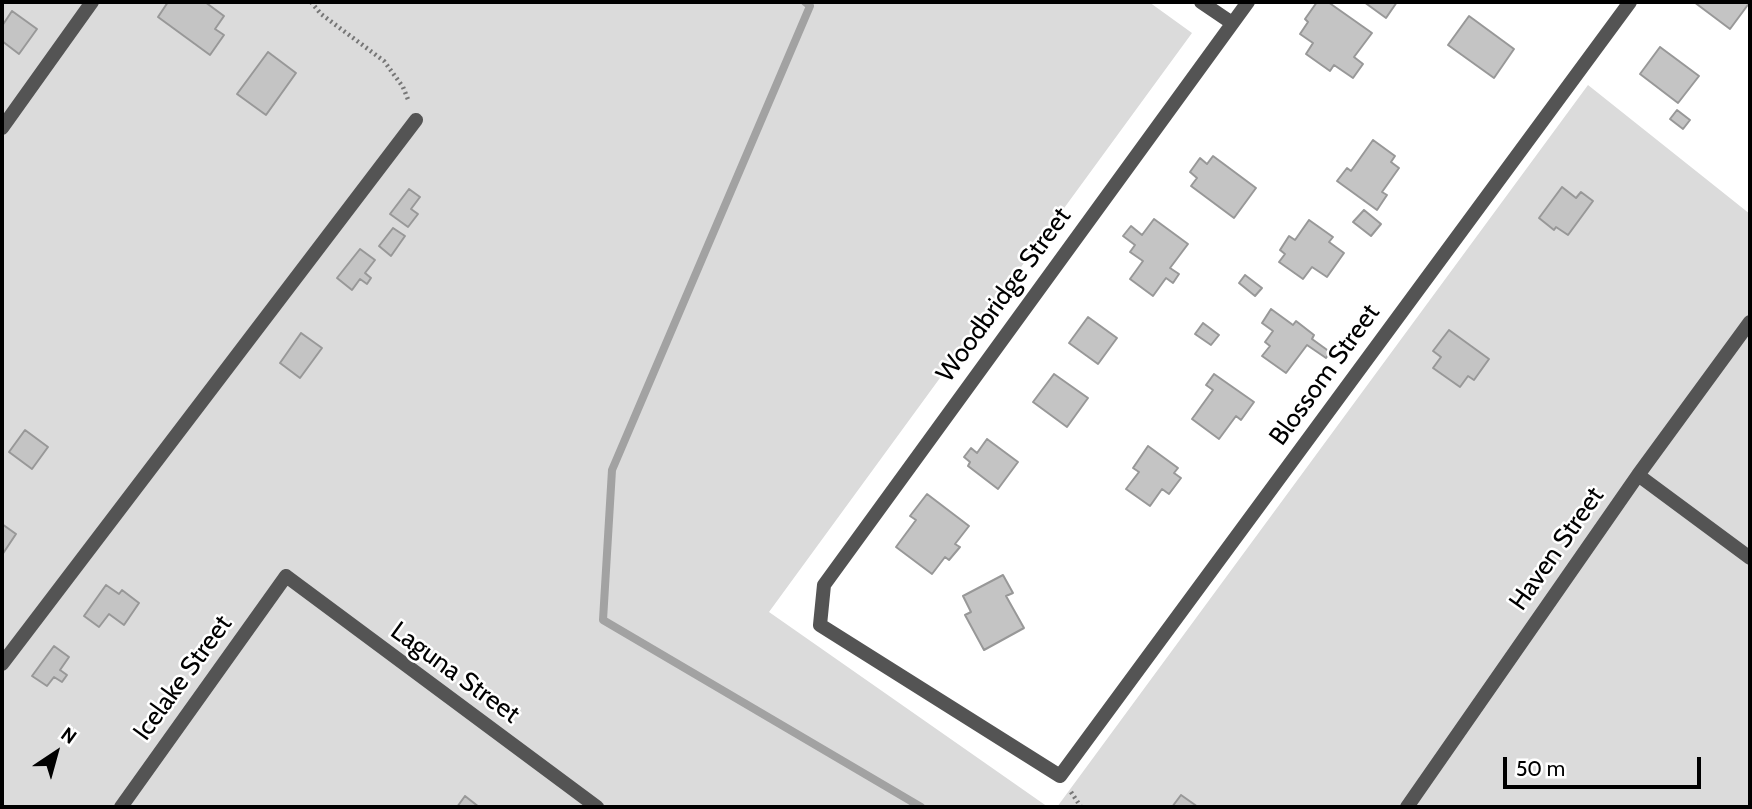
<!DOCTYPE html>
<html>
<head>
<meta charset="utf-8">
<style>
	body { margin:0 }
	#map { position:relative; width:1752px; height:809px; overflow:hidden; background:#fff; font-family:Cabin,sans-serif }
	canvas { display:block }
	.frame { position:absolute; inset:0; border:4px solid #000; pointer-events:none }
	.north { position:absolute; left:21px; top:718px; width:70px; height:70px; -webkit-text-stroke:5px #fff; paint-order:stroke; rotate:36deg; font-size:19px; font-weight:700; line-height:28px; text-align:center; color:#000 }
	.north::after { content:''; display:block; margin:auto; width:24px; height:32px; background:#000; clip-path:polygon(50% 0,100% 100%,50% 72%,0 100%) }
	.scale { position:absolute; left:1503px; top:757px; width:198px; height:32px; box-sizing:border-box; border:4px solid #000; border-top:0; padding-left:9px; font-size:21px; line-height:24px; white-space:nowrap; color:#000; -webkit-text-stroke:5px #fff; paint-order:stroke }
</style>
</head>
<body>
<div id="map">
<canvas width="1752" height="809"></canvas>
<div class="frame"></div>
<div class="north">N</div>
<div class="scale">50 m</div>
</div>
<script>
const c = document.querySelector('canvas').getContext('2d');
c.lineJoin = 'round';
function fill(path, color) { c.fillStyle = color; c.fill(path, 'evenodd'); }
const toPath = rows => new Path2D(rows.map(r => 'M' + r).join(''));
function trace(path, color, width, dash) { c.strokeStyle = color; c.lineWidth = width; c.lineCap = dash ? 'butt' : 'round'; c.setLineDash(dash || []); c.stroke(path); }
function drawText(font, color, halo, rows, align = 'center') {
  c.font = font + ' Cabin,sans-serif'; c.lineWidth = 5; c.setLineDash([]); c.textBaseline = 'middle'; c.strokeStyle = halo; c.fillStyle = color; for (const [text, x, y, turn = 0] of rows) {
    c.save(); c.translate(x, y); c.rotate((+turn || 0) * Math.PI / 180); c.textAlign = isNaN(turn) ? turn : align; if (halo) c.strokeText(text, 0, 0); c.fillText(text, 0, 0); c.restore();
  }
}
const green = toPath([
	[2,2,1149,2,1192,33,769,612,1048,807,2,807],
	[1588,85,1750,214,1750,807,1057,807]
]);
const stream = toPath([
	[805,2,810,6,612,470,603,620,921,807]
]);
const building = toPath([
	[168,2,205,2,224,16,215,29,224,35,210,55,158,17,168,2],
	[1317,2,1328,2,1372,33,1354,57,1363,64,1353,78,1334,65,1330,71,1306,54,1313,43,1300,34,1308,22,1305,19,1317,2],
	[1364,2,1397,2,1386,18,1364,2],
	[1694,2,1750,2,1730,29,1694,2],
	[12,11,37,29,19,54,2,41,2,26,12,11],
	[1469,16,1514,49,1494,78,1448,45,1469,16],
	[1660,47,1699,76,1678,103,1640,74,1660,47],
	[268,52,296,73,266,115,237,94,268,52],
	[1677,110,1690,120,1683,129,1670,119,1677,110],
	[1373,140,1395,156,1391,162,1399,168,1382,192,1387,195,1377,210,1337,181,1347,168,1351,171,1373,140],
	[1213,156,1256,188,1234,218,1191,186,1197,178,1190,172,1200,158,1207,164,1213,156],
	[1562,187,1576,198,1581,192,1593,201,1568,235,1556,227,1554,230,1539,218,1562,187],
	[409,189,420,197,411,209,418,214,408,227,390,214,409,189],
	[1364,210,1381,224,1371,236,1353,222,1364,210],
	[1154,219,1188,244,1170,268,1179,274,1173,283,1166,278,1153,296,1130,279,1143,261,1130,252,1135,245,1123,236,1131,226,1142,235,1154,219],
	[1309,220,1333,237,1329,242,1344,253,1327,277,1312,267,1303,279,1279,262,1285,254,1280,250,1289,236,1295,240,1309,220],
	[393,228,405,236,391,256,379,246,393,228],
	[360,249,375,260,365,273,371,278,367,284,360,279,352,290,337,278,360,249],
	[1245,275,1262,288,1255,296,1239,283,1245,275],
	[1271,309,1293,325,1296,321,1314,335,1312,339,1330,352,1326,358,1307,345,1286,373,1262,356,1270,346,1265,342,1273,331,1262,323,1271,309],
	[1088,317,1117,338,1098,364,1069,343,1088,317],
	[1203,323,1219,335,1211,345,1195,334,1203,323],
	[1449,330,1489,359,1474,380,1468,376,1460,387,1433,368,1441,357,1433,351,1449,330],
	[301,333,322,348,300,378,280,363,301,333],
	[1054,374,1088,398,1067,427,1033,402,1054,374],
	[1214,374,1254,402,1241,420,1236,416,1219,439,1192,419,1213,390,1206,385,1214,374],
	[25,430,48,447,32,469,9,452,25,430],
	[987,439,1018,462,998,489,968,466,970,462,964,457,971,448,977,453,987,439],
	[1148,446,1178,468,1174,473,1181,478,1169,494,1162,489,1150,506,1126,489,1139,472,1133,468,1148,446],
	[927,494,969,526,955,544,960,547,949,560,945,557,932,574,896,547,916,520,910,516,927,494],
	[2,524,16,534,2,555,2,524],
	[1003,575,1013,593,1006,596,1024,628,984,650,965,615,971,612,963,596,1003,575],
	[106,585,119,594,122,590,139,603,124,625,109,614,99,627,84,616,106,585],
	[54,646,69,657,60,670,67,675,62,682,54,677,47,686,32,676,54,646],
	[1181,795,1198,807,1172,807,1181,795],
	[465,796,479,807,457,807,465,796]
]);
const path = toPath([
	[311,2,321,14,384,61,403,87,409,102],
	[1071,792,1081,807]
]);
const street = toPath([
	[1201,2,1232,23],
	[1248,2,824,585,820,625,1060,776,1630,2],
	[2,128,92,2],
	[1638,475,1750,558],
	[2,664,416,120],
	[121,807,286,576,597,807],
	[1407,807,1638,475,1750,322]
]);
const streetNames = [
	["Woodbridge Street",1004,295,-54],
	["Blossom Street",1325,375,-54],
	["Haven Street",1557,549,-55],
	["Laguna Street",455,673,36],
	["Icelake Street",183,678,-54]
];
fill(green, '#dbdbdb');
trace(stream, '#a2a2a2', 8);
fill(building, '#c4c4c4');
trace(building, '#989898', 2);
trace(path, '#767676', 4.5, [2, 3.5]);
trace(street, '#545454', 14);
drawText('26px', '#000', '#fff', streetNames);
</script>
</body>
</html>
